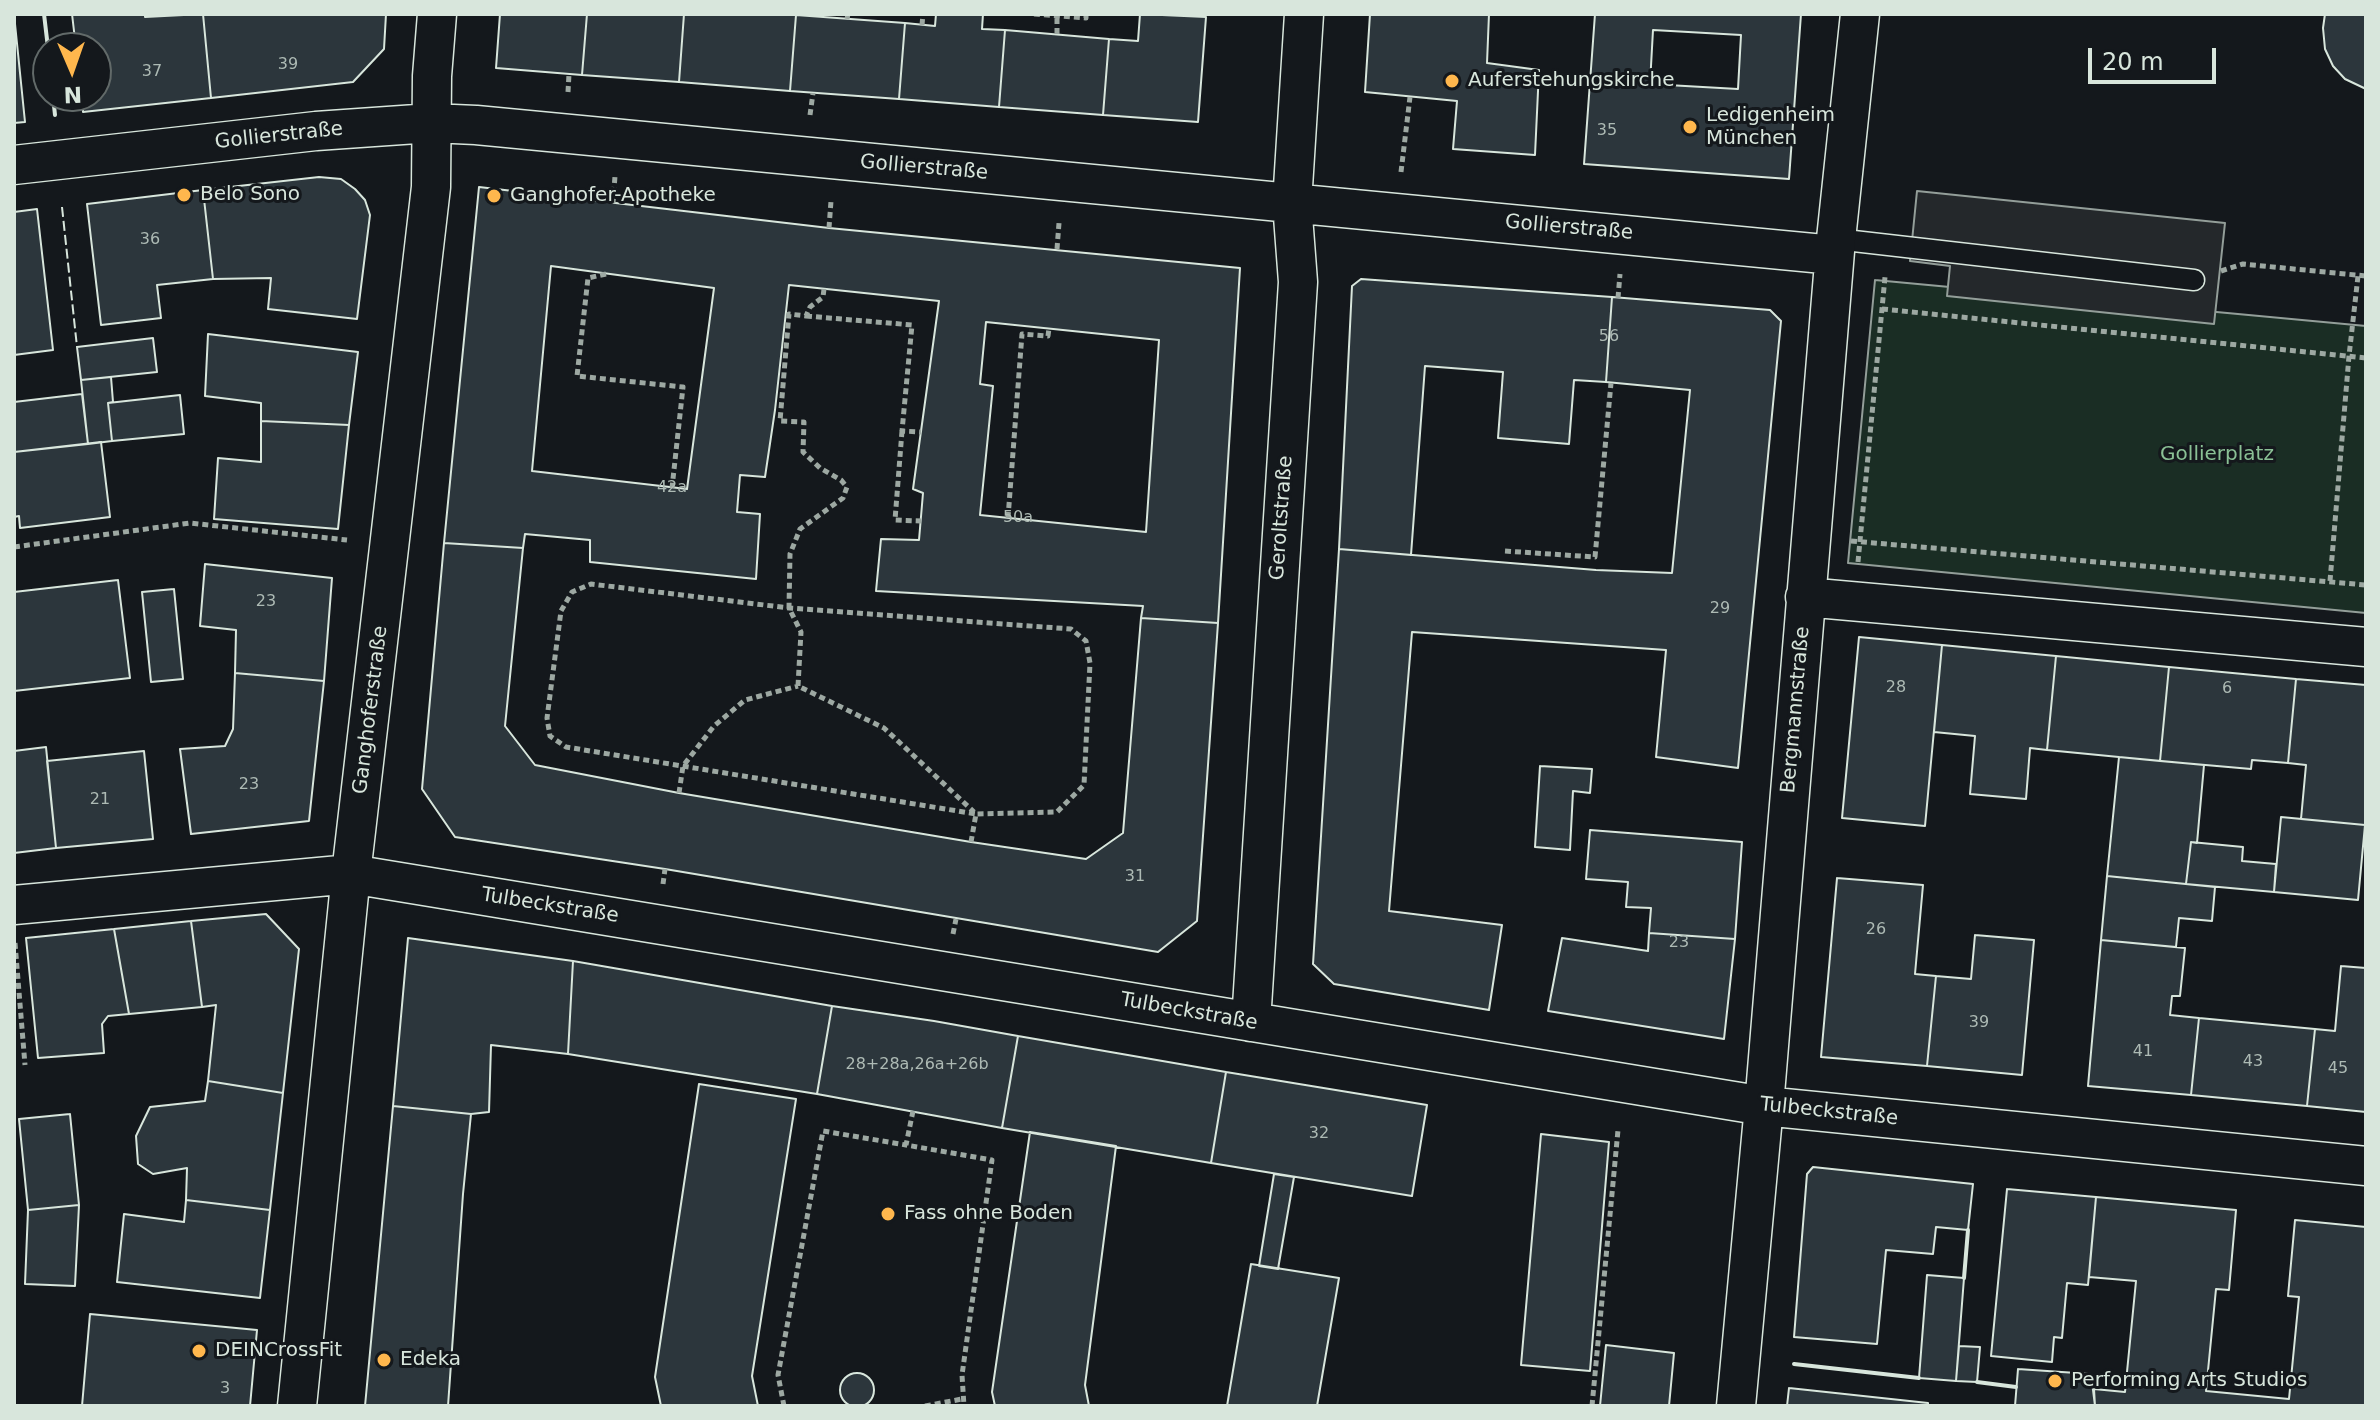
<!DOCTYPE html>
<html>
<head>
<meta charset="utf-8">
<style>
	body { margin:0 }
	#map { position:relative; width:2380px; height:1420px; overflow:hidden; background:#14181c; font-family:"DejaVu Sans",sans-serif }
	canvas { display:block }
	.frame { position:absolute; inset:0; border:16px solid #d8e6dc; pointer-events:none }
	.north { position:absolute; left:32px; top:32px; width:80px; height:80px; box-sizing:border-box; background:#14181c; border:2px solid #626a69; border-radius:50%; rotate:178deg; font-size:22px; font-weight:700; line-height:32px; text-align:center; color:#d8e6dc }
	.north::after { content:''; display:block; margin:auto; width:28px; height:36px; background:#ffb74d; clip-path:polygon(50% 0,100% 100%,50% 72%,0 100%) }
	.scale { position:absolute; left:2088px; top:48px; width:128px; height:36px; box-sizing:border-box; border:4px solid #d8e6dc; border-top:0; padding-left:10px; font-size:24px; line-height:28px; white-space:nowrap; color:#d8e6dc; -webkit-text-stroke:6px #14181c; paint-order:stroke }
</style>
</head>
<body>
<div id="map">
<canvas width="2380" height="1420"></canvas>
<div class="frame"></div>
<div class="north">N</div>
<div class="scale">20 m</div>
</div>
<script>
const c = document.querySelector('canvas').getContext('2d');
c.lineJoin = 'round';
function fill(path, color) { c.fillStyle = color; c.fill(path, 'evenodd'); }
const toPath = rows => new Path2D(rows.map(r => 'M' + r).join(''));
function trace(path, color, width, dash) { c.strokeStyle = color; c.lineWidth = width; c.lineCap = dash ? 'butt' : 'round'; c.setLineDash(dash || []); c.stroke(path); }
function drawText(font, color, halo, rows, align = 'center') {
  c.font = font + ' "DejaVu Sans",sans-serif'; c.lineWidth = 6; c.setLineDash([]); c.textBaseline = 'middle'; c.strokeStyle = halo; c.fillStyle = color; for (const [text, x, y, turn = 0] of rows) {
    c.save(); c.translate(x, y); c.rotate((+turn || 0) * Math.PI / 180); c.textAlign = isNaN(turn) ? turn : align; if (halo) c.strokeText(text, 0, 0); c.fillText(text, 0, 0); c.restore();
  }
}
const green = toPath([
	[1875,280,2366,326,2366,613,1848,563,1875,280]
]);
const parking = toPath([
	[1917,191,2225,223,2214,324,1947,296,1950,266,1910,261,1917,191]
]);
const building = toPath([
	[14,14,25,122,14,123,14,14],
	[72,14,145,14,145,17,203,14,211,98,83,112,81,96,96,96,96,48,76,48,72,14],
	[203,14,386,14,384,49,353,82,211,98,203,14],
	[500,14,587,14,582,75,496,68,500,14],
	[587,14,684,14,679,82,582,75,587,14],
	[684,14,796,15,790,91,679,82,684,14],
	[936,14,983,14,982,29,1005,30,999,107,899,99,905,23,935,26,936,14],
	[1140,14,1206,17,1198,122,1103,115,1109,39,1138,41,1140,14],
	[1370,14,1489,14,1487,63,1539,70,1535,155,1453,149,1457,101,1365,92,1370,14],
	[1595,14,1801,14,1789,179,1584,164,1595,14],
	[1653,30,1741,35,1738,89,1650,84,1653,30],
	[2325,14,2366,14,2366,89,2345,79,2333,66,2325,49,2323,28,2325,14],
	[796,15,905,23,899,99,790,91,796,15],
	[1005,30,1109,39,1103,115,999,107,1005,30],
	[319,177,341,179,355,189,365,200,370,215,357,319,268,309,271,278,213,279,203,190,319,177],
	[479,187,829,228,1240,268,1218,623,1141,618,1143,606,876,591,881,539,919,540,923,493,913,489,939,301,789,285,775,410,765,477,740,475,737,512,760,514,756,579,590,562,590,540,525,534,523,548,444,543,479,187],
	[551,266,714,288,687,489,532,471,551,266],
	[986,322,1159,340,1146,532,980,515,993,386,980,384,986,322],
	[203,190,213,279,157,285,161,318,101,325,87,204,203,190],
	[37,209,53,350,14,355,14,212,37,209],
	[1361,279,1612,297,1606,382,1574,380,1569,444,1498,438,1503,372,1425,366,1411,555,1339,549,1352,286,1361,279],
	[1612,297,1770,310,1781,321,1738,768,1656,757,1666,650,1412,632,1389,911,1502,925,1489,1010,1334,984,1313,964,1339,549,1596,570,1672,573,1690,390,1606,382,1612,297],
	[208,334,358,352,349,425,261,421,261,403,205,396,208,334],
	[153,338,157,372,81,380,77,347,153,338],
	[111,377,113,402,108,403,112,441,88,444,81,380,111,377],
	[82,394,88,444,14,452,14,402,82,394],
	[180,395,184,434,112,441,108,403,180,395],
	[261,421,349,425,338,529,214,519,218,458,261,462,261,421],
	[101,442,110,517,20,528,19,516,14,517,14,452,101,442],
	[444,543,523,548,505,726,535,765,679,793,971,842,1086,859,1123,833,1141,618,1218,623,1197,921,1158,952,665,869,455,837,422,789,444,543],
	[205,564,332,578,324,681,235,673,236,630,200,626,205,564],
	[118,580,130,678,14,691,14,592,118,580],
	[174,589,183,679,151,682,142,592,174,589],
	[1859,637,1942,645,1925,826,1842,818,1859,637],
	[1942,645,2056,656,2047,750,2030,748,2026,799,1970,794,1975,736,1934,732,1942,645],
	[2056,656,2169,667,2160,761,2047,750,2056,656],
	[2169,667,2296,679,2288,763,2252,760,2251,769,2160,761,2169,667],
	[235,673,324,681,309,821,191,834,180,749,225,746,233,729,235,673],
	[2296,679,2366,685,2365,825,2301,819,2306,765,2288,763,2296,679],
	[46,747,56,848,14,853,14,751,46,747],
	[144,751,153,839,56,848,47,761,144,751],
	[2119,757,2204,765,2197,843,2191,842,2186,884,2107,876,2119,757],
	[1540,766,1592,769,1590,793,1573,791,1570,850,1535,847,1540,766],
	[2281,817,2365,825,2358,900,2274,892,2281,817],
	[1590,830,1742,842,1735,939,1649,933,1651,908,1626,907,1628,882,1586,879,1590,830],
	[2191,842,2243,847,2242,861,2276,864,2274,892,2186,884,2191,842],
	[2107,876,2215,887,2212,921,2179,918,2176,947,2101,940,2107,876],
	[1837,878,1923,885,1915,974,1936,976,1927,1066,1821,1057,1837,878],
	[266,914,299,949,283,1093,208,1081,216,1005,202,1007,191,921,266,914],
	[191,921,202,1007,129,1014,114,929,191,921],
	[114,929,129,1014,108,1016,102,1024,104,1053,38,1058,26,938,114,929],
	[1649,933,1735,939,1724,1039,1548,1011,1562,938,1648,951,1649,933],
	[1975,935,2034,940,2022,1075,1927,1066,1936,976,1971,979,1975,935],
	[408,938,573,961,568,1054,491,1045,489,1112,471,1114,393,1106,408,938],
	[2101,940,2185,948,2180,996,2172,996,2170,1015,2199,1018,2191,1095,2088,1086,2101,940],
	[573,961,832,1006,817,1094,568,1054,573,961],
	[2341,966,2366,968,2366,1112,2307,1106,2315,1029,2335,1031,2341,966],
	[832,1006,934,1021,1018,1036,1002,1128,817,1094,832,1006],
	[2199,1018,2315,1029,2307,1106,2191,1095,2199,1018],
	[1018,1036,1226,1072,1211,1163,1002,1128,1018,1036],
	[1226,1072,1427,1105,1412,1196,1211,1163,1226,1072],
	[208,1081,283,1093,270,1210,186,1200,187,1168,153,1174,138,1164,136,1136,150,1107,205,1101,208,1081],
	[699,1084,796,1099,752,1376,758,1406,661,1406,655,1377,699,1084],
	[393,1106,471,1114,463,1194,448,1406,365,1406,393,1106],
	[70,1114,79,1205,28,1210,19,1119,70,1114],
	[1030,1132,1116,1146,1085,1385,1089,1406,995,1406,992,1392,1030,1132],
	[1541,1134,1609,1142,1590,1371,1521,1365,1541,1134],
	[1813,1167,1973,1184,1968,1230,1936,1227,1933,1254,1886,1250,1877,1344,1794,1337,1807,1174,1813,1167],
	[1274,1174,1294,1177,1278,1269,1259,1266,1274,1174],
	[2007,1189,2096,1197,2088,1285,2067,1283,2062,1338,2054,1337,2052,1362,1991,1356,2007,1189],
	[2096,1197,2236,1210,2229,1290,2216,1289,2206,1391,2289,1399,2299,1297,2288,1296,2295,1220,2366,1227,2366,1406,2095,1406,2094,1389,2125,1392,2136,1281,2089,1277,2096,1197],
	[186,1200,270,1210,260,1298,117,1282,124,1214,184,1222,186,1200],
	[79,1205,75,1286,25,1284,28,1210,79,1205],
	[1251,1264,1339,1278,1317,1406,1227,1406,1251,1264],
	[1927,1275,1964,1278,1956,1381,1919,1378,1927,1275],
	[90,1314,257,1330,250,1406,82,1406,90,1314],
	[1606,1345,1674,1353,1669,1406,1600,1406,1606,1345],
	[1959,1346,1980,1347,1977,1382,1956,1381,1959,1346],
	[2018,1369,2091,1374,2095,1406,2015,1406,2018,1369],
	'840 1390a17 17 0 1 1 34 0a17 17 0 1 1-34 0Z',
	[1789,1388,1928,1403,1928,1406,1787,1406,1789,1388]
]);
const path = toPath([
	[1034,14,1086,18,1086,14],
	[847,19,848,14],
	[922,25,923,14],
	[1057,34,1057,16],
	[568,92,569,74],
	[810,115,813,93],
	[1401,172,1410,97],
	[613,203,615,176],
	[829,228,831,201],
	[1057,249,1059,223],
	[2221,271,2243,264,2366,276],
	[606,274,588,278,577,376,683,387,672,488],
	[824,289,823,297,810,307,806,316,789,314,780,421,804,422,803,452,820,468,841,480,847,487,843,498,800,529,790,554,789,608,801,632,798,686,884,728,974,812],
	[1618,298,1620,274],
	[1882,309,2366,358],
	[806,316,912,325,902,431,921,432],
	[902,431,895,520,921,521],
	[1008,518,1022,334,1048,336,1049,328],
	[1851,541,2366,585],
	[14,547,190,523,347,540],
	[1505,551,1595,557,1611,383],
	[1858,562,1885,277],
	[2330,581,2349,356,2358,276],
	[679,793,683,766,714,726,745,700,798,686],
	[971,842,976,814,1057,812,1084,785,1090,663,1086,641,1071,629,789,608,591,584,572,592,561,611,547,718,550,736,566,747,976,814],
	[663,884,665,869],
	[953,934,956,919],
	[15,943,25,1065],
	[913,1111,906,1145,992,1160,962,1375,964,1406],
	[784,1406,778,1375,823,1131,906,1145],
	[925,1406,962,1399],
	[1592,1406,1618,1130]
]);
const lane = toPath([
	[1836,239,2194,280]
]);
const street = toPath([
	[14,165,316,131,431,123,476,125,1834,255],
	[1805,597,2366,647],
	[14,905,351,874,1764,1106,2366,1166],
	[1251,1022,1298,282,1292,203,1304,14],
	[297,1406,351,874,431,187,432,76,437,14],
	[1736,1406,1764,1106,1836,239,1860,14]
]);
const fence = toPath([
	[62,207,77,347]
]);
const wall = toPath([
	[44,14,48,48],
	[53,96,55,115],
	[1964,1278,1968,1230],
	[1794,1364,1919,1378],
	[1977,1382,2016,1387]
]);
const markers = [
	[1452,81,8,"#ffb74d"],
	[1690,127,8,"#ffb74d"],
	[184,195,8,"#ffb74d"],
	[494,196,8,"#ffb74d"],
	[888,1214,8,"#ffb74d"],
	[199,1351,8,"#ffb74d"],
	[384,1360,8,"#ffb74d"],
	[2055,1381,8,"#ffb74d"]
];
const numberNames = [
	["39",288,65],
	["37",152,72],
	["35",1607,131],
	["36",150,240],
	["56",1609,337],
	["42a",672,488],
	["50a",1018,518],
	["23",266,602],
	["29",1720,609],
	["28",1896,688],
	["6",2227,689],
	["23",249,785],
	["21",100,800],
	["31",1135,877],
	["26",1876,930],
	["23",1679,943],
	["39",1979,1023],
	["41",2143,1052],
	["43",2253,1062],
	["28+28a,26a+26b",917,1065],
	["45",2338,1069],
	["32",1319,1134],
	["3",225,1389]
];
const poiNames = [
	["Auferstehungskirche",1468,81],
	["Ledigenheim",1706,116],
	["München",1706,139],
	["Belo Sono",200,195],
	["Ganghofer-Apotheke",510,196],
	["Fass ohne Boden",904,1214],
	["DEINCrossFit",215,1351],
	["Edeka",400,1360],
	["Performing Arts Studios",2071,1381]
];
const streetNames = [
	["Gollierstraße",279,136,-6],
	["Gollierstraße",924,168,5],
	["Gollierstraße",1569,228,5],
	["Geroltstraße",1282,518,-86],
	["Ganghoferstraße",371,710,-83],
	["Bergmannstraße",1796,710,-85],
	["Tulbeckstraße",550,906,9],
	["Tulbeckstraße",1189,1012,10],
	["Tulbeckstraße",1829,1112,6]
];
const parkNames = [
	["Gollierplatz",2217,455]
];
fill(green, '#1a2d24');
trace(green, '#939e99', 2);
fill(parking, '#24282b');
trace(parking, '#939e99', 2);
fill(building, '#2c363c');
trace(building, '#d8e6dc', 2);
trace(lane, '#d8e6dc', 23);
trace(street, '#d8e6dc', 41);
trace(path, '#9da8a2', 5, [6, 4]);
trace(lane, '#14181c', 20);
trace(street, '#14181c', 38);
trace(fence, '#d8e6dc', 2, [10, 4]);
trace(wall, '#d8e6dc', 4);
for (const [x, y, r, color] of markers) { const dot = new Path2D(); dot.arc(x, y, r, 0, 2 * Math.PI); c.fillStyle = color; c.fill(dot); trace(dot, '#14181c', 3); }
drawText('16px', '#adbab4', null, numberNames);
drawText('20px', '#d8e6dc', '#14181c', poiNames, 'left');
drawText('20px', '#d8e6dc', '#14181c', streetNames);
drawText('20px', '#8ac095', '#14181c', parkNames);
</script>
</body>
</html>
